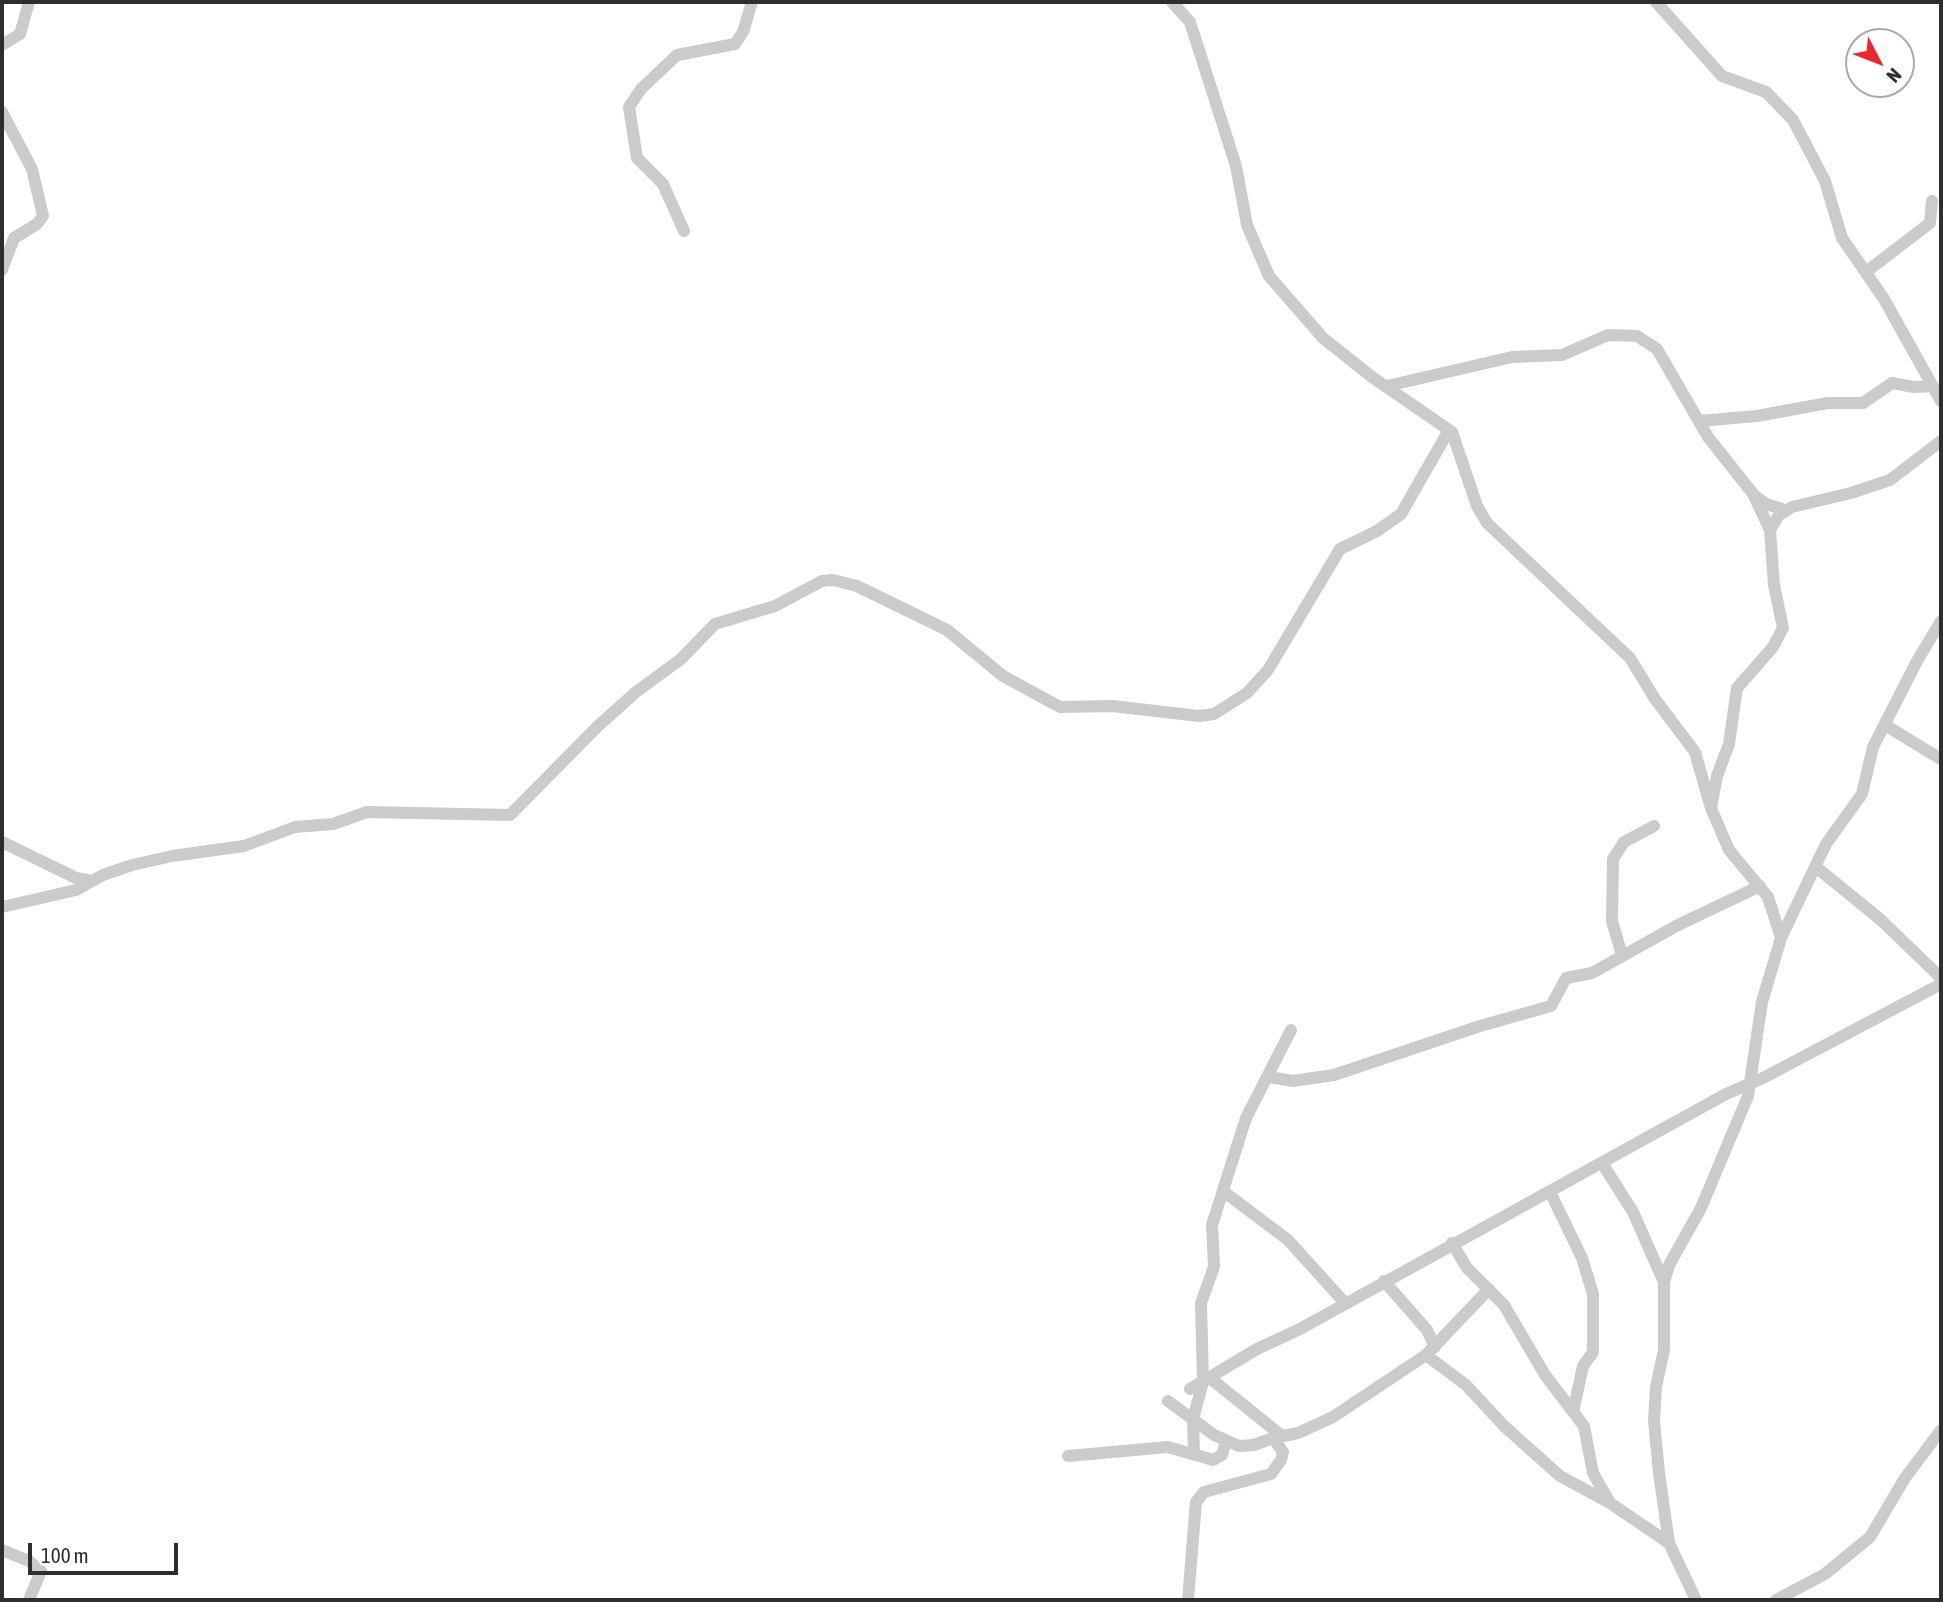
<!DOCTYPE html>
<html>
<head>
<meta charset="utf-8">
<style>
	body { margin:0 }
	#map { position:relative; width:1943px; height:1602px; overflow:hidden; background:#fff; font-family:"Asap Condensed",sans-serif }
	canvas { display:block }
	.frame { position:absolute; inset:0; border:4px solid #2e2e2e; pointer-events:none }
	.north { position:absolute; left:1845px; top:28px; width:70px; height:70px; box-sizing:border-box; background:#fff; border:2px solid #ababab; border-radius:50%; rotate:132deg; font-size:19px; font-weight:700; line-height:28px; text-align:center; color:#2e2e2e }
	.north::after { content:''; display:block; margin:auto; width:24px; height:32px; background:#ec282e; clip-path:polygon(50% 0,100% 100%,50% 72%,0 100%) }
	.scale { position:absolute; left:28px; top:1543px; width:150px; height:32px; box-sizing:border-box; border:4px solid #2e2e2e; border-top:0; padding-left:9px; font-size:21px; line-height:24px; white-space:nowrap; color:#2e2e2e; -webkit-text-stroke:5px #fff; paint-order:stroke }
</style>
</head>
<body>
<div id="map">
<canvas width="1943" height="1602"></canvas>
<div class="frame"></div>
<div class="north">N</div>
<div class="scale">100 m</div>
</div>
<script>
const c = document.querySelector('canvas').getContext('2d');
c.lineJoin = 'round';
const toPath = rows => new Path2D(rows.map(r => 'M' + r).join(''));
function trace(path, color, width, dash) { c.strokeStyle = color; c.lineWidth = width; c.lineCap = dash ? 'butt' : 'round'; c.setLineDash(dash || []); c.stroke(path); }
const minor = toPath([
	[1172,2,1190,22,1236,166,1247,225,1269,276,1323,338,1372,377,1452,432,1477,506,1487,523,1630,658,1655,699,1695,752,1711,808],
	[1656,2,1722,76,1766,92,1793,120,1825,181,1842,238,1884,299,1941,401],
	[2,45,20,34,29,2],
	[2,112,32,169,43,216,37,224,14,238,2,270],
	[684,231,663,184,637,158,629,107,641,89,677,55,735,44,743,32,752,2],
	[1866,272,1930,223,1932,201],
	[1387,386,1512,357,1562,355,1608,335,1637,336,1657,349,1708,437,1754,495,1766,504,1785,510],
	[1699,421,1757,416,1828,403,1863,403,1892,383,1914,387,1933,386],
	[1754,496,1770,530],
	[1885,725,1941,759],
	[2,842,76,878,92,881],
	[1816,867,1881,920,1941,978],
	[2,907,76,890,103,875,132,865,172,856,244,846,295,827,333,824,367,812,510,815,598,726,636,692,681,659,715,624,775,606,822,581,833,580,857,586,947,630,1003,676,1060,707,1112,706,1199,716,1214,714,1247,693,1268,670,1340,549,1377,531,1401,514,1449,430],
	[1781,938,1768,897,1729,850,1711,808,1717,776,1729,744,1737,688,1773,647,1783,628,1774,585,1770,530,1779,515,1792,507,1851,493,1890,480,1941,441],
	[1622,955,1612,921,1613,859,1624,842,1654,826],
	[1269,1077,1293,1081,1334,1075,1480,1026,1551,1006,1566,978,1592,973,1678,925,1760,886],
	[1602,1163,1633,1212,1664,1282],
	[1223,1191,1288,1240,1345,1303],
	[1550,1192,1582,1258,1593,1294,1593,1352,1583,1366,1573,1412],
	[1452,1243,1467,1268,1504,1305,1545,1375,1584,1426,1593,1473,1610,1503],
	[1384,1281,1427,1330,1435,1347],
	[1426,1355,1466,1385,1504,1426,1560,1476,1610,1503,1669,1543],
	[1210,1378,1282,1436],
	[1190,1389,1257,1349,1300,1329,1726,1094,1763,1078,1941,984],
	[1168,1401,1214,1435,1239,1446,1254,1445,1273,1438,1298,1433,1333,1417,1426,1355,1489,1289],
	[1194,1455,1193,1419,1203,1382,1201,1303,1214,1267,1212,1225,1246,1118,1291,1030],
	[1068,1456,1168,1447,1213,1460,1222,1455,1226,1441],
	[2,1550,29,1561,41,1571,29,1600],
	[1188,1600,1196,1502,1204,1492,1271,1474,1281,1460,1283,1452,1273,1438],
	[1696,1600,1669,1543,1659,1473,1654,1421,1656,1387,1664,1350,1664,1282,1669,1265,1701,1208,1748,1096,1762,1002,1781,938,1826,844,1862,794,1873,747,1917,661,1941,621],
	[1776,1600,1825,1574,1870,1537,1905,1478,1941,1430]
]);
trace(minor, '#cbcbcb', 12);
</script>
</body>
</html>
